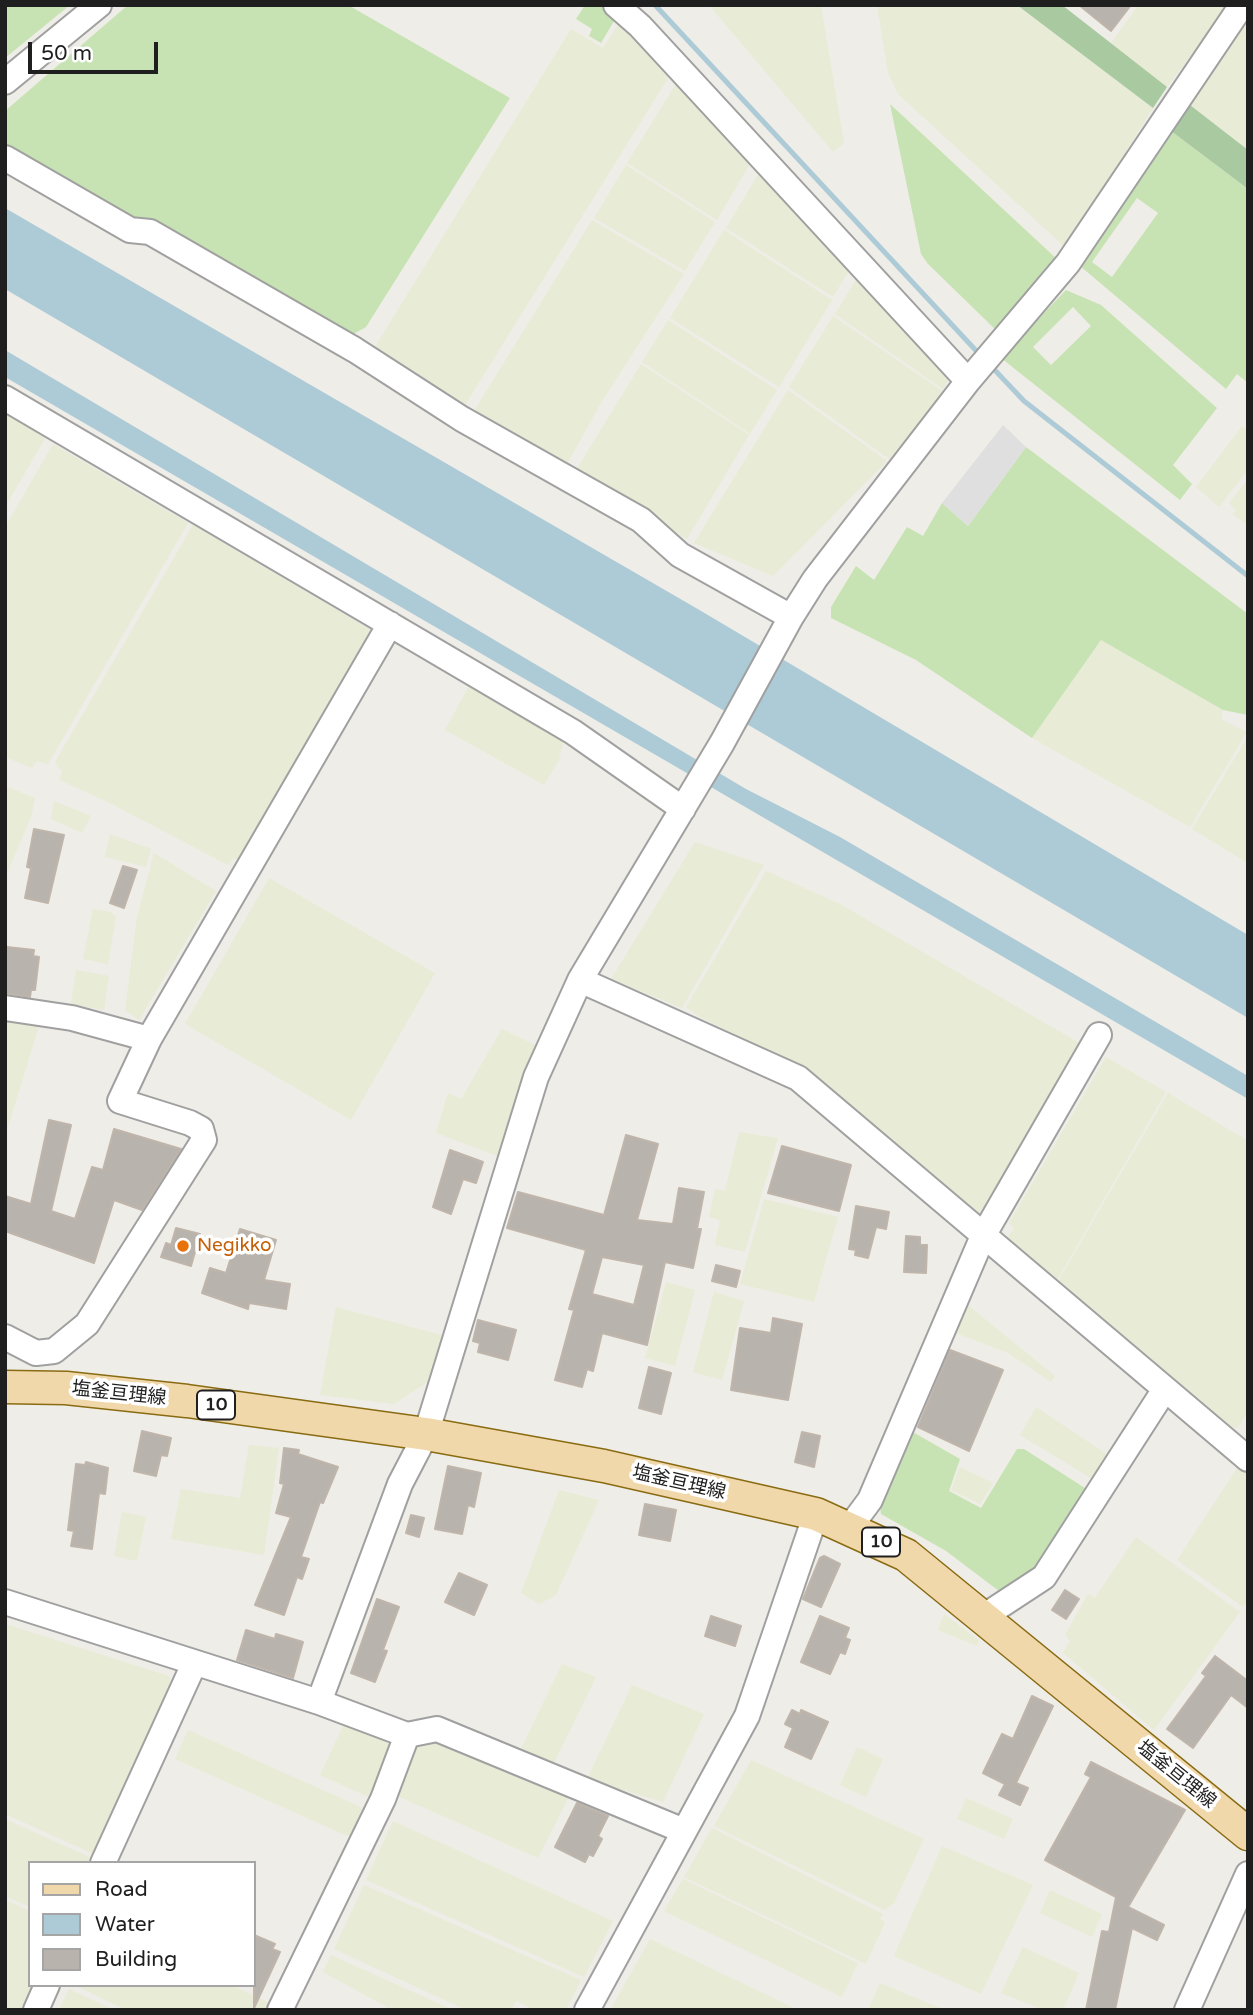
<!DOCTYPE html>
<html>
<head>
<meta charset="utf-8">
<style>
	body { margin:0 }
	#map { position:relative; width:1253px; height:2015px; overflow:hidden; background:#efede7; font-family:"Varela Round",sans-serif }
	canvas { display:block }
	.frame { position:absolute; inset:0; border:7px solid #1f1f1f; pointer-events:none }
	.legend { position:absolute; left:28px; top:1861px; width:228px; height:126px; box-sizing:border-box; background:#fff; border:2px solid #a5a5a5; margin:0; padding:9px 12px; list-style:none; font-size:21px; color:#1f1f1f }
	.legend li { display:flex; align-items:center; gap:14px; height:35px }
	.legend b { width:35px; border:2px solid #a5a5a5 }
	.scale { position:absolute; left:28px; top:42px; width:130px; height:32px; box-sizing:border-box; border:4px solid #1f1f1f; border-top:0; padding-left:9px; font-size:21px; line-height:24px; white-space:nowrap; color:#1f1f1f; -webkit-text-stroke:5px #fff; paint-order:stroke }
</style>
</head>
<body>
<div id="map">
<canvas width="1253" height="2015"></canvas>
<div class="frame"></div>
<ul class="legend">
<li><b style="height:9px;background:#f1d8aa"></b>Road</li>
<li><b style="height:19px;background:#adcad7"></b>Water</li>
<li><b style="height:19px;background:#b8b3ad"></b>Building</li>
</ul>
<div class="scale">50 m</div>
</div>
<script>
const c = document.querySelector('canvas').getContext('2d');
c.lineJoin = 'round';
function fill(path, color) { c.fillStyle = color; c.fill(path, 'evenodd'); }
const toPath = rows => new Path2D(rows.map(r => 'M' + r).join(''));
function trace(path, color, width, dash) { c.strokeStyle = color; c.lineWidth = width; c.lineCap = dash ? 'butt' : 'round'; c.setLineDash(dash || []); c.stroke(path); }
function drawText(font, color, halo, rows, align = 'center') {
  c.font = font + ' "Varela Round","Noto Sans JP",sans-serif'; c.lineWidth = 7; c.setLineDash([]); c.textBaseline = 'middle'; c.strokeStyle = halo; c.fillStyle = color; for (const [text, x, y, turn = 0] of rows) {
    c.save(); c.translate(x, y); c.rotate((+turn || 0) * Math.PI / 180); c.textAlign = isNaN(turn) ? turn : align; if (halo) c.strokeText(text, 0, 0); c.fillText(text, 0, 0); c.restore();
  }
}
const farmland = toPath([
	[709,5,821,5,844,143,833,152],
	[877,5,1017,5,1153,108,1066,248,898,94,888,73],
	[1139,5,1225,5,1227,7,1167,87,1110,44],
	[623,17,673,70,465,405,373,350,571,29,603,48],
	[1248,17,1248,150,1190,105],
	[679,79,751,162,717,220,627,163],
	[626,165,715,222,685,271,594,218],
	[759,173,850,269,833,297,726,228],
	[592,220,684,274,602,401,567,464,474,411],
	[724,230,832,300,779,387,670,318],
	[859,275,951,375,943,389,835,314],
	[833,316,945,393,889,459,789,387],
	[668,320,777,390,750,434,642,362],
	[641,364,749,435,687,539,575,472],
	[788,390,887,461,773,576,694,543],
	[5,410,47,435,5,507],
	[1242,426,1248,431,1248,470,1219,507,1196,487],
	[53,444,188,523,48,764,37,761,32,768,5,757,5,527],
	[1248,479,1248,525,1233,514,1236,510,1229,503],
	[193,525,376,633,241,862,233,858,228,865,106,801,59,780,62,772,55,762],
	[1101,640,1223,710,1221,719,1247,732,1190,827,1032,738],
	[470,684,564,738,559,760,544,785,445,730],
	[1248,736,1248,859,1246,862,1192,829],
	[5,786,35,798,31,817,5,878],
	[54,801,91,816,82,833,51,819],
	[110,834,151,849,146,867,105,857],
	[695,842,764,865,682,1008,611,979],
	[154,853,216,891,139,1020,125,1010,137,917],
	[766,871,840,904,1081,1044,987,1209,982,1208,978,1215,796,1064,700,1017,686,1007],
	[269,878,435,973,351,1120,185,1024],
	[93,909,111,912,116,917,108,964,83,959],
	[76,970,109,976,104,1010,71,1004],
	[5,1014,41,1019,5,1137],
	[502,1029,537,1046,503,1158,436,1133,448,1093,461,1099],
	[1106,1057,1166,1092,1056,1282,1007,1239,1014,1228,1009,1223],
	[1168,1093,1248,1141,1248,1411,1238,1428,1227,1427,1057,1283],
	[739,1132,778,1138,745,1252,715,1245,720,1220,709,1217,715,1189,725,1191],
	[764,1199,838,1217,814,1302,740,1284],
	[666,1282,695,1290,675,1366,645,1358],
	[714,1292,744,1301,722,1380,693,1372],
	[964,1302,1055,1376,1051,1382,1008,1353,951,1331],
	[336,1307,449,1337,440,1374,394,1404,320,1395],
	[1036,1407,1114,1459,1099,1483,1020,1435],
	[249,1445,279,1448,264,1555,171,1539,181,1489,240,1498],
	[1241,1462,1248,1468,1248,1601,1243,1607,1177,1560],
	[960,1467,993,1483,980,1504,951,1490],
	[559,1490,599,1500,556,1595,539,1604,521,1593],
	[122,1512,146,1517,137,1561,114,1556],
	[1136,1537,1240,1612,1154,1730,1063,1653,1070,1641,1065,1635,1088,1594,1095,1598],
	[944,1614,979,1640,977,1646,938,1630],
	[5,1624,169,1676,172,1693,98,1856,5,1814],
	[562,1664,596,1677,554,1763,519,1753],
	[632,1685,704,1714,663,1802,587,1779],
	[345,1722,385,1736,383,1741,394,1747,373,1799,320,1775],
	[188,1730,361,1807,363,1818,354,1839,175,1759],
	[439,1740,576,1783,538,1858,395,1795,416,1748,421,1743],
	[857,1747,883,1759,866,1797,840,1785],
	[751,1760,924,1839,894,1903,884,1910,714,1826],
	[966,1798,1013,1819,1004,1839,957,1819],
	[5,1819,96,1860,94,1863,30,1863,30,1907,5,1896],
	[393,1821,613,1921,584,1977,366,1880],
	[712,1828,883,1914,880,1919,885,1922,866,1964,684,1877],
	[942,1846,1033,1885,981,1994,894,1956],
	[683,1879,858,1963,842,1997,664,1911],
	[364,1885,581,1980,566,2010,535,2010,516,2001,511,2010,466,2010,334,1949],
	[1050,1890,1102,1914,1092,1937,1040,1913],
	[5,1900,30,1911,30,1985,39,1985,27,2010,5,2010],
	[650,1939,798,2010,610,2010],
	[1023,1947,1079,1973,1063,2010,1044,2010,1001,1993],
	[331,1955,453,2010,392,2010,323,1972],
	[880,1983,945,2010,868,2010],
	[74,1985,231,1985,274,2005,272,2010,126,2010],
	[69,1989,114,2010,59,2010]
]);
const grass = toPath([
	[5,5,70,5,5,58],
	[128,5,348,5,510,98,366,327,350,336,142,226,5,149,5,111],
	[585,5,608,5,617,16,601,43,589,36,592,29,576,19],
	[890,104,1059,261,999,333,928,264,921,254],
	[1171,131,1248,189,1248,383,1237,374,1226,389,1080,266],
	[1137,198,1158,213,1112,277,1092,262],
	[1066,290,1101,305,1217,408,1173,465,1192,484,1180,500,1001,358],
	[1073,307,1091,326,1051,365,1033,347],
	[1026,447,1248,614,1248,715,1223,710,1101,640,1032,738,916,660,831,618,831,607,856,566,874,580,907,527,923,536,942,503,968,526],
	[911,1431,960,1459,949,1491,981,1508,1017,1449,1024,1449,1088,1490,1048,1562,1003,1594,946,1551,881,1514,880,1505]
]);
const forest = toPath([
	[1017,5,1062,5,1167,87,1153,108],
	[1190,105,1248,150,1248,189,1171,131]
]);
const parking = toPath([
	[1003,425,1026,447,968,526,942,503]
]);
const water = toPath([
	[5,208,696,608,1248,935,1248,1018,5,289],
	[5,350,746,789,840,837,1248,1076,1248,1099,5,377]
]);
const stream = toPath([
	[655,5,981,356],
	[990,365,1024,401,1248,576]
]);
const building = toPath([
	[1079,5,1131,5,1111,31,1079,5],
	[34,829,64,835,48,903,25,898,31,868,27,867,34,829],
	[123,866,137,870,124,908,110,903,123,866],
	[7,947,34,950,33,956,39,957,35,990,31,990,30,997,5,993,7,947],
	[49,1120,71,1125,51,1211,75,1219,92,1167,103,1170,114,1129,181,1149,142,1210,114,1200,94,1263,5,1231,5,1196,31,1204,49,1120],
	[626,1135,658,1144,637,1220,673,1224,679,1188,704,1192,697,1229,701,1229,693,1268,665,1262,647,1345,602,1333,593,1371,587,1369,582,1387,555,1380,574,1310,569,1309,586,1250,507,1228,518,1192,604,1215,626,1135],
	[602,1257,644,1265,634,1305,592,1294,602,1257],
	[782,1146,851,1165,839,1211,768,1193,782,1146],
	[450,1150,483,1162,476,1183,463,1179,451,1214,433,1207,450,1150],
	[856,1206,889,1212,886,1229,876,1227,868,1258,855,1255,856,1250,849,1249,856,1206],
	[176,1228,200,1234,191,1266,161,1257,166,1243,171,1245,176,1228],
	[240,1229,276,1240,264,1280,290,1284,286,1309,249,1303,248,1309,202,1293,210,1268,226,1273,240,1229],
	[906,1236,920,1237,920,1245,927,1245,926,1273,904,1272,906,1236],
	[716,1265,740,1271,736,1287,712,1281,716,1265],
	[773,1318,802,1324,788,1400,731,1390,740,1328,771,1333,773,1318],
	[478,1320,516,1330,508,1360,478,1352,480,1343,473,1341,478,1320],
	[950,1350,1003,1370,969,1451,918,1427,950,1350],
	[649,1367,671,1373,661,1414,639,1408,649,1367],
	[142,1431,171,1438,167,1456,161,1455,156,1476,134,1471,142,1431],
	[802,1432,820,1436,814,1467,795,1462,802,1432],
	[284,1448,299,1450,298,1454,338,1467,323,1503,320,1502,301,1557,309,1559,302,1579,297,1577,284,1615,255,1605,291,1517,276,1513,284,1484,280,1483,284,1448],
	[86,1462,108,1468,105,1494,99,1493,92,1549,71,1546,74,1531,68,1530,76,1464,85,1465,86,1462],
	[448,1466,481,1473,474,1507,468,1505,462,1534,435,1529,448,1466],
	[645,1504,676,1510,670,1541,639,1535,645,1504],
	[411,1515,424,1518,419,1537,406,1533,411,1515],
	[824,1556,840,1564,821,1607,803,1599,820,1558,824,1556],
	[459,1573,487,1585,474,1615,445,1602,459,1573],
	[1065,1590,1079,1599,1066,1619,1052,1610,1065,1590],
	[377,1599,399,1607,383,1650,387,1651,375,1682,351,1673,377,1599],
	[711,1616,741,1626,735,1646,705,1636,711,1616],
	[820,1616,849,1628,845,1638,850,1640,845,1654,840,1652,830,1674,801,1662,820,1616],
	[246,1630,275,1639,276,1634,303,1642,293,1678,237,1660,246,1630],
	[1215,1656,1248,1681,1248,1708,1231,1695,1193,1748,1167,1729,1206,1676,1202,1673,1215,1656],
	[1032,1696,1053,1706,1016,1783,1028,1788,1020,1805,999,1795,1005,1784,983,1773,1002,1734,1013,1739,1032,1696],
	[792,1710,800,1714,801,1710,828,1722,811,1759,785,1747,793,1728,785,1724,792,1710],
	[1091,1762,1185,1810,1128,1907,1164,1925,1157,1940,1132,1928,1115,2010,1086,2010,1102,1931,1109,1932,1116,1897,1045,1860,1091,1777,1085,1774,1091,1762],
	[577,1803,608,1816,598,1836,602,1839,593,1856,589,1854,585,1862,555,1847,577,1803],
	[254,1935,275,1944,272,1949,280,1952,254,2008,254,1935]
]);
const minor = toPath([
	[616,5,640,26,968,381],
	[5,82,99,5],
	[5,158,130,230,150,232,355,350,462,419,641,520,680,555,791,617],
	[5,398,573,732,683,809],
	[580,980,798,1078,1248,1459],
	[5,1008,72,1018,149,1039],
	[5,1337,36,1353,54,1351,87,1324,204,1140,201,1129,190,1123,120,1101,149,1039,390,624],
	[850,1527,870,1500,983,1236,1099,1035],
	[5,1602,319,1702,407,1735,383,1799,280,2010],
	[983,1617,1044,1577,1165,1389],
	[319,1702,400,1484,426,1434,536,1077,580,980,722,743,791,617,815,579,968,381,1068,263,1242,5],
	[407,1735,437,1729,684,1831],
	[103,1863,194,1664],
	[36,2010,47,1985],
	[587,2010,747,1716,816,1514],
	[1187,2010,1248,1874]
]);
const major = toPath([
	[5,1387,66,1388,187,1401,426,1434,604,1466,816,1514,906,1555,1248,1834]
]);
const markers = [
	[183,1246,7,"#e8710a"]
];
const shields = [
	[216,1405,38],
	[881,1542,38]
];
const shieldNames = [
	["10",216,1405],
	["10",881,1542]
];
const foodNames = [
	["Negikko",197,1246]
];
const streetNames = [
	["塩釜亘理線",119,1394,6],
	["塩釜亘理線",679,1483,13],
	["塩釜亘理線",1176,1775,39]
];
fill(farmland, '#e8ebd5');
fill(grass, '#c7e3b3');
fill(forest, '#a9c9a1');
fill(parking, '#dfdfdf');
fill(water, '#adcad7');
trace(stream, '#adcad7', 5);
fill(building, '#b8b3ad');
trace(building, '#bfb5ab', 2);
trace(minor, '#a0a0a0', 28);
trace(major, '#896b12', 35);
trace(minor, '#fff', 24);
trace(major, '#f1d8aa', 32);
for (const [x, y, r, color] of markers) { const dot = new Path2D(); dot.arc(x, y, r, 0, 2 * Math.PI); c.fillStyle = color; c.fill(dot); trace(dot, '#fff', 2.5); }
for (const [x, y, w] of shields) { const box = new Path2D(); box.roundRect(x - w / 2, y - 14.5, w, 29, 5); c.fillStyle = '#fff'; c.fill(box); trace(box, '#1f1f1f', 2); }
drawText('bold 18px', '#1f1f1f', null, shieldNames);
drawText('19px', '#c56008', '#fff', foodNames, 'left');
drawText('19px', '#1f1f1f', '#fff', streetNames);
</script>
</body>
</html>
